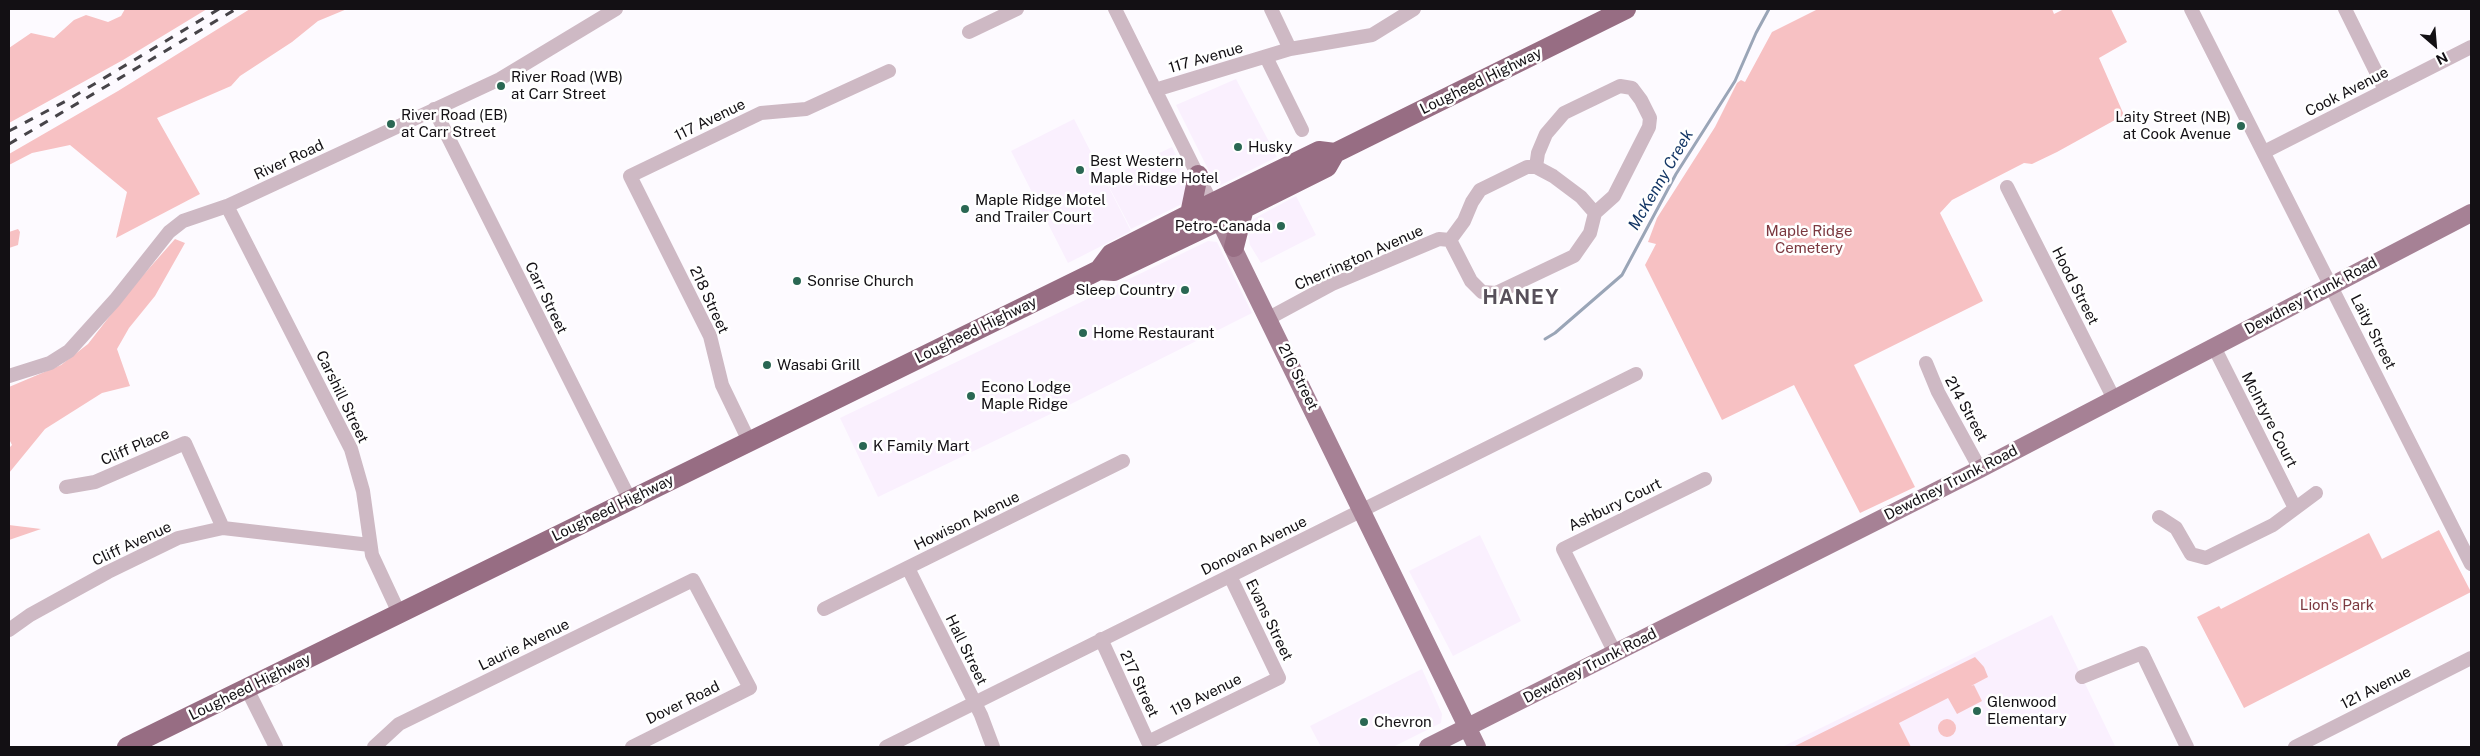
<!DOCTYPE html>
<html>
<head>
<meta charset="utf-8">
<style>
	body { margin:0 }
	#map { position:relative; width:2480px; height:756px; overflow:hidden; background:#fdfaff; font-family:"Public Sans",sans-serif }
	canvas { display:block }
	.frame { position:absolute; inset:0; border:10px solid #131014; pointer-events:none }
	.north { position:absolute; left:2410px; top:20px; width:50px; height:50px; -webkit-text-stroke:4px #fff; paint-order:stroke; rotate:153deg; font-size:14px; font-weight:700; line-height:20px; text-align:center; color:#131014 }
	.north::after { content:''; display:block; margin:auto; width:18px; height:22px; background:#131014; clip-path:polygon(50% 0,100% 100%,50% 72%,0 100%) }
</style>
</head>
<body>
<div id="map">
<canvas width="2480" height="756"></canvas>
<div class="frame"></div>
<div class="north">N</div>
</div>
<script>
const c = document.querySelector('canvas').getContext('2d');
c.lineJoin = 'round';
function fill(path, color) { c.fillStyle = color; c.fill(path, 'evenodd'); }
const toPath = rows => new Path2D(rows.map(r => 'M' + r).join(''));
function trace(path, color, width, dash) { c.strokeStyle = color; c.lineWidth = width; c.lineCap = dash ? 'butt' : 'round'; c.setLineDash(dash || []); c.stroke(path); }
function drawText(font, color, halo, rows, align = 'center') {
  c.font = font + ' "Public Sans",sans-serif'; c.lineWidth = 5; c.setLineDash([]); c.textBaseline = 'middle'; c.strokeStyle = halo; c.fillStyle = color; for (const [text, x, y, turn = 0] of rows) {
    c.save(); c.translate(x, y); c.rotate((+turn || 0) * Math.PI / 180); c.textAlign = isNaN(turn) ? turn : align; if (halo) c.strokeText(text, 0, 0); c.fillText(text, 0, 0); c.restore();
  }
}
const built = toPath([
	[1236,79,1277,157,1217,187,1176,105],
	[1074,119,1131,231,1068,263,1011,151],
	[1172,147,1188,179,1184,203,1131,229,1105,179],
	[1296,196,1316,235,1261,263,1250,245,1248,233,1253,219],
	[1208,241,1217,242,1252,313,1063,408,878,497,840,418],
	[1480,535,1521,621,1453,656,1409,571],
	[2052,615,2115,746,2113,747,1782,747],
	[1422,669,1442,714,1441,723,1393,747,1321,747,1310,726]
]);
const green = toPath([
	[125,9,207,9,123,60,9,123,9,48,31,33,54,38,74,20,86,15,108,22,121,16],
	[250,9,347,9,318,21,292,42,240,76,231,86,157,118,200,194,116,238,127,192,70,145,32,153,9,165,9,154,118,91],
	[1818,9,2052,9,2054,14,2064,9,2111,9,2127,42,2099,58,2124,115,2057,152,2032,164,2024,163,1952,200,1940,213,1983,301,1854,365,1915,487,1860,513,1794,385,1722,420,1645,265,1656,244,1648,242,1657,218,1715,127,1737,83,1741,80,1745,82,1772,32],
	[18,229,20,232,18,245,9,248,9,232],
	[175,239,185,243,155,296,129,328,117,349,130,386,102,393,45,429,9,473,9,448,12,445,9,439,9,387,61,365,88,344,130,290],
	[9,525,41,529,9,540],
	[2439,530,2471,592,2244,708,2197,617,2219,606,2221,609,2369,533,2382,559],
	[1975,657,1984,667,1988,677,1971,686,1974,685,1982,701,1957,714,1948,698,1899,723,1911,747,1793,747],
	'1938 728a9 9 0 1 1 18 0a9 9 0 1 1-18 0Z'
]);
const stream = toPath([
	[1545,339,1555,333,1622,275,1676,174,1735,81,1756,33,1769,9]
]);
const minor = toPath([
	[1115,9,1212,204],
	[1271,9,1290,49],
	[2191,9,2471,564],
	[2345,9,2385,90],
	[969,32,1017,9],
	[1266,57,1302,130],
	[1155,90,1290,49,1372,35,1414,9],
	[434,109,630,500],
	[2264,152,2471,47],
	[1536,167,1538,153,1546,134,1564,113,1620,86,1632,88,1641,100,1650,118,1649,127,1614,196,1595,213],
	[2007,187,2114,399],
	[227,206,351,449,363,491,372,555,399,613],
	[1450,240,1471,281,1482,292,1496,293,1574,256,1590,233,1595,213],
	[1269,318,1332,284,1439,239,1450,240,1464,221,1472,202,1480,190,1527,167,1536,167,1553,176,1581,197,1595,213],
	[2214,347,2295,508],
	[1926,363,1938,392,1980,469],
	[9,376,50,363,69,351,115,300,169,232,183,221,227,206,500,79,616,9],
	[749,441,722,385,710,336,630,176,761,113,806,109,889,71],
	[66,487,95,482,185,443,223,528],
	[2159,517,2176,528,2191,554,2206,558,2273,525,2316,493],
	[908,568,981,715,993,747],
	[824,609,1123,461],
	[9,630,30,615,108,572,178,538,223,528,370,545],
	[1101,639,1148,742,1279,678,1230,576],
	[1615,653,1563,549,1705,479],
	[2082,677,2142,653,2187,747],
	[247,689,276,747],
	[374,747,399,724,693,580,750,688,632,747],
	[886,747,1636,374],
	[2295,747,2471,658]
]);
const major = toPath([
	[1214,209,1477,747],
	[1428,747,1980,469,2471,213]
]);
const highway = toPath([
	[1190,214,1198,175],
	[1234,247,1244,208],
	[1099,270,1114,271,1231,215,1327,167,1335,153],
	[127,747,1091,274,1099,270,1111,254,1190,214,1319,151,1335,153,1626,9]
]);
const rail = toPath([
	[9,131,66,101,219,9],
	[9,144,236,9]
]);
const markers = [
	[501,86,5,"#2a6753"],
	[391,124,5,"#2a6753"],
	[2241,126,5,"#2a6753"],
	[1238,147,5,"#2a6753"],
	[1080,170,5,"#2a6753"],
	[965,209,5,"#2a6753"],
	[1281,226,5,"#2a6753"],
	[797,281,5,"#2a6753"],
	[1185,290,5,"#2a6753"],
	[1083,333,5,"#2a6753"],
	[767,365,5,"#2a6753"],
	[971,396,5,"#2a6753"],
	[863,446,5,"#2a6753"],
	[1977,711,5,"#2a6753"],
	[1364,722,5,"#2a6753"]
];
const streetNames = [
	["117 Avenue",1206,58,-16],
	["Lougheed Highway",1481,81,-26],
	["Cook Avenue",2347,92,-27],
	["117 Avenue",710,120,-26],
	["River Road",289,160,-25],
	["Cherrington Avenue",1359,258,-24],
	["Hood Street",2075,286,63],
	["Dewdney Trunk Road",2311,296,-28],
	["Carr Street",546,298,64],
	["218 Street",709,300,65],
	["Lougheed Highway",976,330,-26],
	["Laity Street",2373,332,63],
	["216 Street",1298,377,64],
	["Carshill Street",342,397,64],
	["214 Street",1966,409,61],
	["McIntyre Court",2269,420,63],
	["Cliff Place",135,447,-23],
	["Dewdney Trunk Road",1951,483,-27],
	["Ashbury Court",1615,505,-26],
	["Lougheed Highway",613,508,-26],
	["Howison Avenue",967,521,-26],
	["Cliff Avenue",132,544,-25],
	["Donovan Avenue",1254,546,-26],
	["Evans Street",1269,620,64],
	["Laurie Avenue",524,645,-26],
	["Hall Street",966,650,64],
	["Dewdney Trunk Road",1590,666,-27],
	["217 Street",1139,684,65],
	["Lougheed Highway",250,687,-26],
	["121 Avenue",2376,688,-27],
	["119 Avenue",1206,695,-26],
	["Dover Road",683,703,-26]
];
const poiNames = [
	["River Road (WB)",511,77],
	["at Carr Street",511,94],
	["River Road (EB)",401,115],
	["at Carr Street",401,132],
	["Laity Street (NB)",2231,117,"right"],
	["at Cook Avenue",2231,134,"right"],
	["Husky",1248,147],
	["Best Western",1090,161],
	["Maple Ridge Hotel",1090,178],
	["Maple Ridge Motel",975,200],
	["and Trailer Court",975,217],
	["Petro-Canada",1271,226,"right"],
	["Sonrise Church",807,281],
	["Sleep Country",1175,290,"right"],
	["Home Restaurant",1093,333],
	["Wasabi Grill",777,365],
	["Econo Lodge",981,387],
	["Maple Ridge",981,404],
	["K Family Mart",873,446],
	["Glenwood",1987,702],
	["Elementary",1987,719],
	["Chevron",1374,722]
];
const parkNames = [
	["Maple Ridge",1809,231],
	["Cemetery",1809,248],
	["Lion's Park",2337,605]
];
const waterNames = [
	["McKenny Creek",1661,180,-60]
];
const districtNames = [
	["HANEY",1521,298]
];
fill(built, '#faf0fe');
fill(green, '#f7c1c3');
trace(stream, '#9aa5b7', 3);
trace(minor, '#ceb9c4', 14);
trace(major, '#a68195', 18);
trace(highway, '#976d83', 20);
trace(rail, '#474449', 3, [9, 9]);
for (const [x, y, r, color] of markers) { const dot = new Path2D(); dot.arc(x, y, r, 0, 2 * Math.PI); c.fillStyle = color; c.fill(dot); trace(dot, '#fff', 2); }
drawText('15px', '#131014', '#fff', streetNames);
drawText('15px', '#131014', '#fff', poiNames, 'left');
drawText('15px', '#7c3940', '#fff', parkNames);
drawText('italic 16px', '#143766', '#fff', waterNames);
c.letterSpacing = '1px';
drawText('bold 20px', '#57505a', '#fff', districtNames);
c.letterSpacing = '0px';
</script>
</body>
</html>
